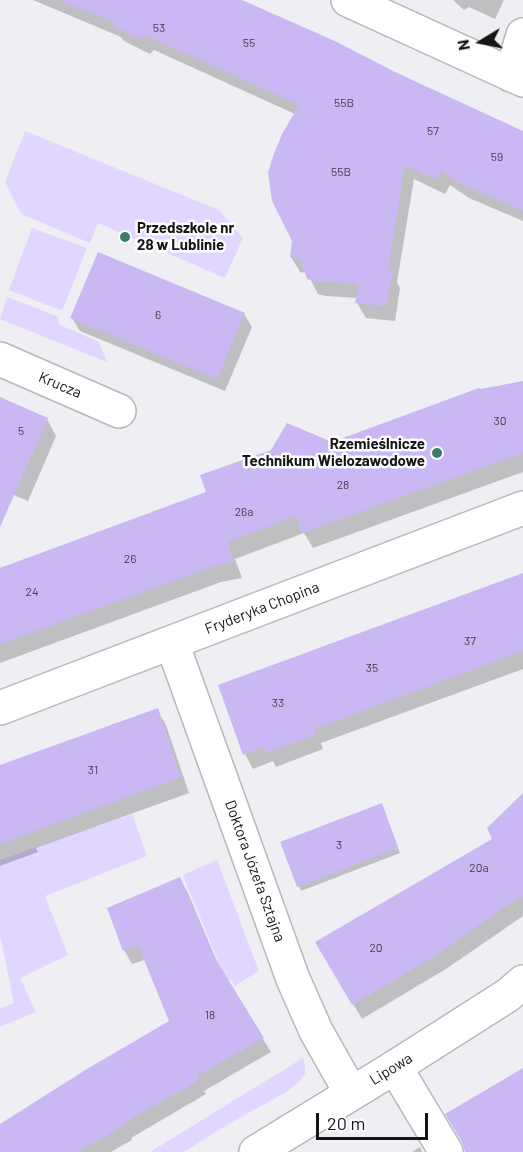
<!DOCTYPE html>
<html>
<head>
<meta charset="utf-8">
<style>
	body { margin:0 }
	#map { position:relative; width:523px; height:1152px; overflow:hidden; background:#efeef2; font-family:Barlow,sans-serif }
	canvas { display:block }
	.north { position:absolute; left:451px; top:12px; width:60px; height:60px; -webkit-text-stroke:4px #fdfcff; paint-order:stroke; rotate:260deg; font-size:16px; font-weight:700; line-height:24px; text-align:center; color:#151516 }
	.north::after { content:''; display:block; margin:auto; width:21px; height:27px; background:#151516; clip-path:polygon(50% 0,100% 100%,50% 72%,0 100%) }
	.scale { position:absolute; left:316px; top:1113px; width:112px; height:27px; box-sizing:border-box; border:3px solid #151516; border-top:0; padding-left:8px; font-size:18px; line-height:21px; white-space:nowrap; color:#151516; -webkit-text-stroke:4px #fdfcff; paint-order:stroke }
</style>
</head>
<body>
<div id="map">
<canvas width="523" height="1152"></canvas>
<div class="north">N</div>
<div class="scale">20 m</div>
</div>
<script>
const c = document.querySelector('canvas').getContext('2d');
c.lineJoin = 'round';
function fill(path, color) { c.fillStyle = color; c.fill(path, 'evenodd'); }
const toPath = rows => new Path2D(rows.map(r => 'M' + r).join(''));
function trace(path, color, width, dash) { c.strokeStyle = color; c.lineWidth = width; c.lineCap = dash ? 'butt' : 'round'; c.setLineDash(dash || []); c.stroke(path); }
function drawText(font, color, halo, rows, align = 'center') {
  c.font = font + ' Barlow,sans-serif'; c.lineWidth = 5; c.setLineDash([]); c.textBaseline = 'middle'; c.strokeStyle = halo; c.fillStyle = color; for (const [text, x, y, turn = 0] of rows) {
    c.save(); c.translate(x, y); c.rotate((+turn || 0) * Math.PI / 180); c.textAlign = isNaN(turn) ? turn : align; if (halo) c.strokeText(text, 0, 0); c.fillText(text, 0, 0); c.restore();
  }
}
const green = toPath([
	[25,131,219,210,243,238,225,278,98,223,90,243,21,214,5,182],
	[32,228,87,248,62,311,9,290],
	[7,297,57,316,60,325,99,342,107,362,0,319],
	[132,814,147,856,45,896,68,955,20,978,36,1012,0,1027,0,1009,14,1003,0,935,0,860],
	[217,860,259,971,235,986,230,979,226,981,183,875],
	[303,1058,305,1067,305,1074,299,1082,288,1091,227,1125,184,1152,150,1152]
]);
const shadow = toPath([
	[33,0,238,0,395,74,523,132,523,221,469,198,450,185,445,194,414,179,397,282,400,288,395,321,366,318,357,303,358,298,326,296,318,294,307,273,300,272,291,257,294,241,295,114,154,50,150,54,124,41,121,37],
	[453,0,504,0,495,19,469,7,464,10],
	[244,314,252,327,225,391,80,331,72,318],
	[523,383,523,472,313,548,304,533,235,559,242,578,221,582,0,663,0,569,207,493,332,443],
	[0,399,47,419,56,436,28,501,0,489],
	[523,575,523,669,321,743,323,749,276,767,273,761,253,769,245,754,220,686],
	[157,710,166,725,189,793,36,848,38,852,0,866,0,767],
	[523,795,523,916,446,969,362,1019,317,943,494,839],
	[384,810,400,853,301,891,282,843],
	[180,879,188,893,221,971,271,1052,204,1091,206,1094,131,1138,132,1140,111,1152,0,1152,0,1126,171,1022,144,960,132,964,124,950],
	[420,1147,422,1152,412,1152]
]);
const building = toPath([
	[62,0,242,0,337,42,395,72,523,131,523,211,459,183,441,171,436,180,405,165,388,270,393,271,386,306,355,303,359,284,316,281,307,279,300,258,290,257,292,241,272,201,268,173,273,156,282,134,299,105,145,35,141,39,113,26,116,23,61,1],
	[98,252,245,313,217,379,70,318],
	[523,381,523,453,302,533,296,516,227,542,234,562,211,567,0,644,0,568,206,492,200,475,271,450,287,423,332,442,479,388,481,389],
	[0,397,48,418,0,527],
	[523,573,523,651,314,729,316,735,266,753,264,747,243,755,218,685],
	[158,708,181,777,0,844,0,765],
	[523,793,523,903,520,896,438,954,352,1005,315,942,492,839,487,828],
	[382,803,398,848,297,887,280,842],
	[180,877,215,958,264,1038,197,1076,199,1080,124,1123,125,1125,78,1152,0,1152,0,1124,87,1069,169,1021,138,945,123,951,107,908],
	[523,1068,523,1152,465,1152,462,1142,445,1114]
]);
const street = toPath([
	[348,0,523,80],
	[511,75,523,35],
	[0,359,119,411],
	[172,643,293,979,316,1031,351,1093],
	[0,708,523,508],
	[395,1067,446,1152]
]);
const secondary = toPath([
	[256,1152,395,1067,508,995,523,982]
]);
const markers = [
	[125,237,6,"#3d7c68"],
	[437,453,6,"#3d7c68"]
];
const numberNames = [
	["53",159,28],
	["55",249,43],
	["55B",344,103],
	["57",433,131],
	["59",497,157],
	["55B",341,172],
	["6",158,315],
	["30",500,421],
	["5",21,431],
	["28",343,485],
	["26a",244,512],
	["26",130,559],
	["24",32,592],
	["37",470,641],
	["35",372,668],
	["33",278,703],
	["31",93,770],
	["3",339,845],
	["20a",479,868],
	["20",376,948],
	["18",210,1015]
];
const poiNames = [
	["Przedszkole nr",137,228],
	["28 w Lublinie",137,245],
	["Rzemieślnicze",425,444,"right"],
	["Technikum Wielozawodowe",425,461,"right"]
];
const streetNames = [
	["Krucza",60,385,23],
	["Fryderyka Chopina",262,608,-21],
	["Doktora Józefa Sztajna",255,871,70],
	["Lipowa",391,1069,-32]
];
fill(green, '#e1d6ff');
fill(shadow, '#0003');
fill(building, '#c9b8f4');
trace(street, '#b8b7bb', 36);
trace(secondary, '#b8b7bb', 36);
trace(street, '#fff', 33);
trace(secondary, '#fff', 33);
for (const [x, y, r, color] of markers) { const dot = new Path2D(); dot.arc(x, y, r, 0, 2 * Math.PI); c.fillStyle = color; c.fill(dot); trace(dot, '#fdfcff', 2); }
drawText('12px', '#423e4e', null, numberNames);
drawText('bold 15px', '#151516', '#fdfcff', poiNames, 'left');
drawText('15px', '#151516', '#fdfcff', streetNames);
</script>
</body>
</html>
